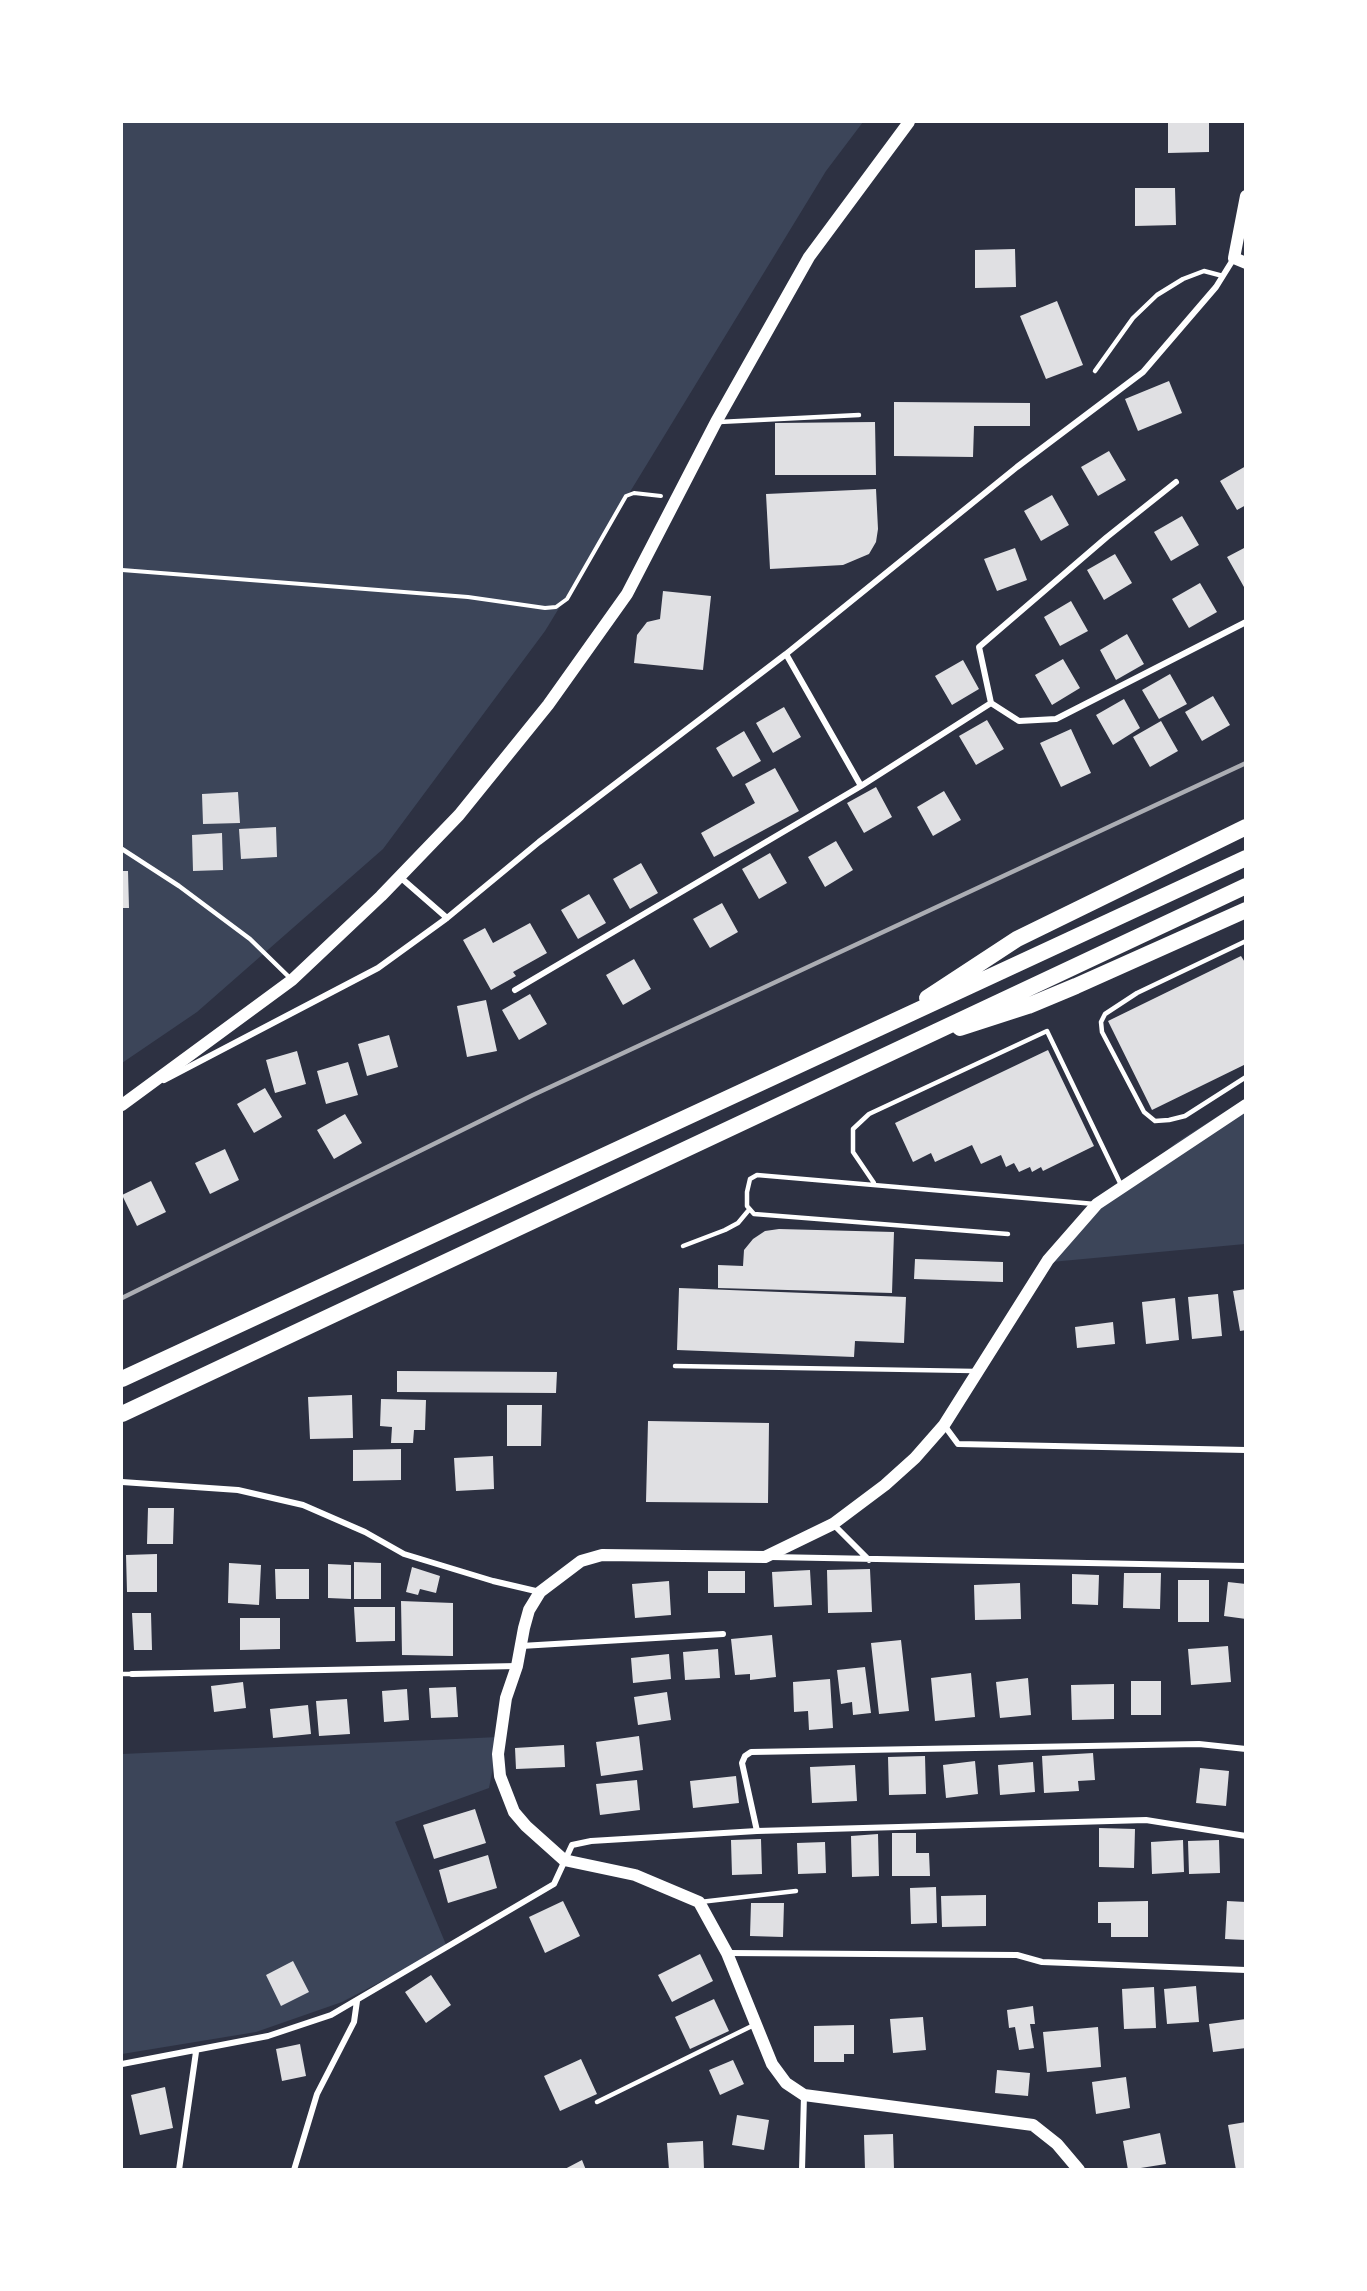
<!DOCTYPE html>
<html>
<head>
<meta charset="utf-8">
<style>
	body { margin:0 }
	#map { position:relative; width:1367px; height:2291px; overflow:hidden; background:#2d3142; font-family:Karla,sans-serif }
	canvas { display:block }
	.frame { position:absolute; inset:0; border:123px solid #fff; pointer-events:none }
</style>
</head>
<body>
<div id="map">
<canvas width="1367" height="2291"></canvas>
<div class="frame"></div>
</div>
<script>
const c = document.querySelector('canvas').getContext('2d');
c.lineJoin = 'round';
function fill(path, color) { c.fillStyle = color; c.fill(path, 'evenodd'); }
const toPath = rows => new Path2D(rows.map(r => 'M' + r).join(''));
function trace(path, color, width, dash) { c.strokeStyle = color; c.lineWidth = width; c.lineCap = dash ? 'butt' : 'round'; c.setLineDash(dash || []); c.stroke(path); }
const green = toPath([
	[122,122,863,122,826,171,545,631,383,849,197,1012,122,1063],
	[1245,1099,1245,1244,1051,1262,1071,1231,1177,1142],
	[499,1737,489,1788,395,1822,447,1947,342,2002,256,2032,122,2054,122,1754]
]);
const building = toPath([
	[1168,122,1209,122,1209,152,1168,153],
	[1135,188,1175,188,1176,225,1135,226],
	[1015,249,1016,287,975,288,975,250],
	[1057,301,1083,365,1046,379,1020,316],
	[1169,381,1182,413,1138,431,1125,399],
	[894,402,1030,403,1030,426,974,426,973,457,894,456],
	[875,422,876,475,775,475,775,423],
	[1109,451,1126,480,1098,496,1081,467],
	[1246,466,1246,505,1237,510,1220,481],
	[876,489,878,529,876,542,869,554,843,565,770,569,766,494],
	[1052,495,1069,525,1041,541,1024,511],
	[1182,516,1199,545,1171,561,1154,532],
	[1246,547,1246,586,1244,587,1227,557],
	[1015,548,1027,580,997,591,984,559],
	[1115,554,1132,583,1104,600,1087,570],
	[1200,583,1217,612,1189,628,1172,599],
	[663,591,711,596,703,670,634,663,637,635,647,622,660,619],
	[1071,601,1088,631,1060,646,1044,617],
	[1127,634,1144,664,1116,680,1100,650],
	[1063,659,1080,688,1052,705,1035,675],
	[963,660,979,689,952,705,935,676],
	[1170,674,1187,704,1159,719,1142,690],
	[1213,696,1230,725,1202,741,1185,712],
	[1124,699,1140,728,1113,745,1096,715],
	[784,707,801,737,773,753,756,723],
	[987,720,1004,749,976,765,959,736],
	[1161,721,1178,751,1150,767,1133,737],
	[1071,729,1091,773,1061,787,1040,743],
	[744,731,761,761,733,777,716,748],
	[775,768,799,811,714,857,701,833,755,803,745,784],
	[876,787,892,817,864,833,847,803],
	[944,791,961,820,933,836,917,807],
	[238,792,240,823,203,824,202,794],
	[276,827,277,857,241,859,239,829],
	[222,833,223,870,193,871,192,835],
	[836,841,853,870,825,887,808,857],
	[770,853,787,883,759,899,742,869],
	[641,863,658,893,630,909,613,879],
	[122,871,128,871,129,908,122,908],
	[589,894,606,923,578,939,561,910],
	[722,903,738,932,710,948,693,919],
	[530,923,547,953,513,972,516,976,491,990,463,940,485,928,493,943],
	[1241,956,1246,964,1246,1064,1152,1110,1108,1021],
	[634,959,651,989,623,1005,606,975],
	[530,994,547,1024,519,1040,502,1010],
	[486,1000,497,1051,467,1057,457,1006],
	[389,1035,398,1067,367,1076,358,1044],
	[1048,1050,1094,1146,1043,1171,1041,1167,1032,1172,1030,1167,1019,1172,1014,1163,1006,1167,1001,1155,981,1164,972,1145,935,1162,931,1153,913,1162,895,1123],
	[297,1051,306,1084,275,1093,266,1060],
	[348,1062,358,1095,326,1104,317,1071],
	[265,1088,282,1117,254,1133,237,1104],
	[345,1114,362,1143,334,1159,317,1130],
	[225,1149,239,1180,210,1194,195,1163],
	[151,1181,166,1212,137,1226,122,1195],
	[779,1229,894,1232,892,1293,718,1288,718,1265,743,1266,744,1250,753,1239,765,1231],
	[915,1259,1003,1262,1003,1282,914,1279],
	[679,1288,906,1297,904,1343,855,1341,854,1357,677,1350],
	[1246,1289,1246,1330,1240,1331,1233,1291],
	[1218,1294,1222,1336,1192,1339,1188,1297],
	[1175,1298,1179,1340,1146,1344,1142,1302],
	[1113,1322,1115,1344,1077,1348,1075,1327],
	[397,1371,557,1372,556,1393,397,1392],
	[352,1395,353,1438,310,1439,308,1397],
	[381,1399,426,1400,425,1430,414,1430,413,1443,391,1443,392,1427,380,1426],
	[507,1405,542,1405,541,1446,507,1446],
	[648,1421,769,1423,768,1503,646,1502],
	[401,1449,401,1480,353,1481,353,1450],
	[493,1456,494,1489,456,1491,454,1458],
	[148,1508,174,1508,173,1544,147,1544],
	[157,1554,157,1592,127,1592,126,1555],
	[354,1562,381,1563,381,1599,354,1599],
	[229,1563,261,1565,259,1605,228,1603],
	[328,1564,351,1565,351,1599,328,1598],
	[412,1567,440,1576,436,1593,420,1589,418,1595,406,1592],
	[275,1569,309,1569,309,1599,276,1599],
	[870,1569,872,1612,828,1613,827,1570],
	[810,1570,812,1605,774,1607,772,1572],
	[708,1571,745,1571,745,1593,708,1593],
	[1124,1573,1161,1573,1160,1609,1123,1608],
	[1072,1574,1099,1575,1098,1605,1072,1604],
	[1178,1580,1209,1580,1209,1622,1178,1622],
	[669,1581,671,1615,635,1618,632,1584],
	[1228,1582,1246,1584,1246,1619,1224,1616],
	[1020,1583,1021,1619,975,1620,974,1585],
	[401,1601,453,1603,453,1656,402,1655],
	[354,1607,395,1607,395,1641,356,1642],
	[132,1613,151,1613,152,1650,134,1650],
	[240,1618,280,1618,280,1649,240,1650],
	[772,1635,776,1677,750,1680,750,1674,735,1675,731,1639],
	[901,1640,909,1711,879,1714,871,1643],
	[1228,1646,1231,1682,1191,1685,1188,1649],
	[718,1649,720,1678,685,1680,683,1652],
	[669,1654,671,1679,633,1683,631,1658],
	[865,1667,871,1713,853,1715,852,1702,841,1704,837,1670],
	[971,1673,975,1717,935,1721,931,1678],
	[1028,1678,1031,1715,1000,1718,996,1682],
	[830,1679,833,1728,809,1730,808,1711,794,1712,793,1682],
	[1131,1681,1161,1681,1161,1715,1131,1715],
	[243,1682,246,1708,214,1712,211,1686],
	[1114,1684,1114,1719,1072,1720,1071,1685],
	[456,1687,458,1717,431,1718,429,1688],
	[407,1689,409,1720,384,1722,382,1691],
	[667,1692,671,1720,638,1725,634,1697],
	[347,1699,350,1734,319,1736,316,1701],
	[308,1705,311,1734,273,1738,270,1709],
	[639,1736,643,1770,601,1776,596,1742],
	[564,1745,565,1767,516,1769,515,1748],
	[1093,1753,1095,1780,1078,1781,1079,1791,1044,1793,1042,1756],
	[925,1756,926,1794,889,1795,888,1757],
	[975,1761,978,1794,946,1798,943,1765],
	[1033,1762,1035,1792,1000,1795,998,1765],
	[855,1765,857,1801,812,1803,810,1767],
	[1200,1768,1229,1771,1226,1806,1196,1803],
	[736,1776,739,1803,693,1808,690,1781],
	[637,1780,640,1810,600,1815,596,1784],
	[475,1809,486,1843,434,1859,423,1825],
	[1099,1828,1135,1829,1134,1868,1099,1867],
	[892,1833,916,1833,916,1853,929,1853,930,1876,892,1876],
	[878,1834,879,1876,852,1877,851,1836],
	[761,1839,762,1874,732,1875,731,1840],
	[1183,1840,1184,1872,1152,1874,1151,1842],
	[1219,1840,1220,1873,1189,1874,1188,1841],
	[825,1842,826,1873,798,1874,797,1843],
	[488,1855,497,1888,448,1903,439,1870],
	[936,1887,937,1923,911,1924,910,1888],
	[986,1895,986,1926,942,1927,941,1896],
	[563,1901,580,1936,545,1953,529,1917],
	[1148,1901,1148,1937,1111,1937,1111,1923,1098,1923,1098,1902],
	[1227,1901,1246,1902,1246,1940,1225,1939],
	[751,1903,784,1903,783,1937,750,1936],
	[700,1954,713,1981,672,2002,658,1975],
	[293,1961,309,1992,281,2006,266,1975],
	[431,1975,451,2005,426,2023,405,1992],
	[1196,1986,1199,2022,1167,2024,1164,1989],
	[1154,1987,1156,2028,1124,2029,1122,1989],
	[714,1999,729,2031,690,2049,675,2017],
	[1033,2006,1035,2024,1030,2024,1034,2048,1019,2050,1015,2027,1009,2028,1007,2010],
	[923,2017,926,2050,893,2053,890,2019],
	[1246,2019,1246,2048,1213,2052,1209,2024],
	[854,2025,854,2054,844,2054,844,2062,814,2062,814,2026],
	[1098,2027,1101,2067,1047,2072,1043,2032],
	[300,2044,306,2076,282,2081,276,2049],
	[581,2059,597,2094,560,2111,544,2076],
	[733,2060,744,2084,720,2095,709,2070],
	[997,2070,1030,2073,1028,2096,995,2093],
	[1126,2077,1130,2108,1096,2114,1092,2082],
	[165,2087,173,2128,140,2135,131,2095],
	[737,2115,769,2120,764,2150,732,2145],
	[1246,2122,1246,2170,1236,2170,1228,2125],
	[1160,2133,1166,2164,1128,2170,1123,2141],
	[893,2134,894,2170,865,2170,864,2135],
	[703,2141,704,2170,669,2170,667,2143],
	[582,2160,586,2170,563,2170]
]);
const path = toPath([
	[122,570,468,597,545,608,556,607,567,599,626,496,634,493,661,496]
]);
const service = toPath([
	[1095,371,1133,318,1157,295,1183,279,1204,271,1223,276],
	[719,422,859,415],
	[122,849,179,886,250,939,290,978],
	[1246,941,1137,993,1105,1014,1101,1022,1102,1032,1144,1112,1155,1121,1169,1120,1185,1116,1246,1077],
	[874,1183,853,1152,853,1129,869,1114,1047,1031,1122,1187],
	[1008,1234,754,1214,747,1206,747,1192,750,1179,757,1175,1095,1204],
	[683,1246,725,1230,738,1223,748,1211],
	[675,1366,974,1371],
	[122,1674,132,1674],
	[700,1902,796,1891],
	[597,2102,756,2024]
]);
const minor = toPath([
	[1176,482,1107,537,979,647,991,703,1019,721,1056,719,1246,622],
	[786,654,861,786],
	[400,877,447,918],
	[515,990,861,786,991,703],
	[164,1080,378,968,447,918,539,842,786,654,1017,467,1143,372,1216,287,1234,258],
	[944,1425,958,1444,1246,1450],
	[122,1482,238,1490,303,1505,365,1532,404,1554,493,1581,540,1592],
	[833,1524,869,1560],
	[771,1557,1246,1566],
	[521,1646,723,1634],
	[132,1674,517,1666],
	[757,1831,742,1763,745,1756,751,1752,1199,1744,1246,1749],
	[728,1953,1017,1955,1042,1962,1246,1970],
	[122,2064,268,2036,331,2015,554,1884,572,1845,591,1841,757,1831,1146,1820,1246,1836],
	[179,2170,196,2052],
	[294,2170,317,2094,354,2022,357,2001],
	[802,2170,804,2095]
]);
const secondary = toPath([
	[1246,196,1234,258,1246,263],
	[122,1105,292,980,381,896,459,815,548,705,627,594,716,422,809,257,909,122],
	[1079,2170,1057,2144,1033,2125,804,2095,786,2083,772,2064,727,1953,699,1902,635,1875,564,1860,526,1826,514,1812,500,1776,498,1754,506,1698,517,1666,524,1628,529,1610,540,1592,581,1561,602,1555,765,1557,833,1524,885,1485,915,1458,944,1425,1048,1260,1097,1204,1246,1105]
]);
const trunk = toPath([
	[927,998,1017,939,1246,827],
	[960,1028,1028,1006,1076,986,1246,910],
	[122,1379,1246,858],
	[122,1414,1246,886]
]);
const rail = toPath([
	[122,1298,533,1095,1246,763]
]);
fill(green, '#3c4559');
fill(building, '#e0e0e3');
trace(path, '#fff', 4);
trace(service, '#fff', 4.5);
trace(minor, '#fff', 6);
trace(secondary, '#fff', 12);
trace(trunk, '#fff', 16);
trace(rail, '#abadb3', 4.5);
</script>
</body>
</html>
